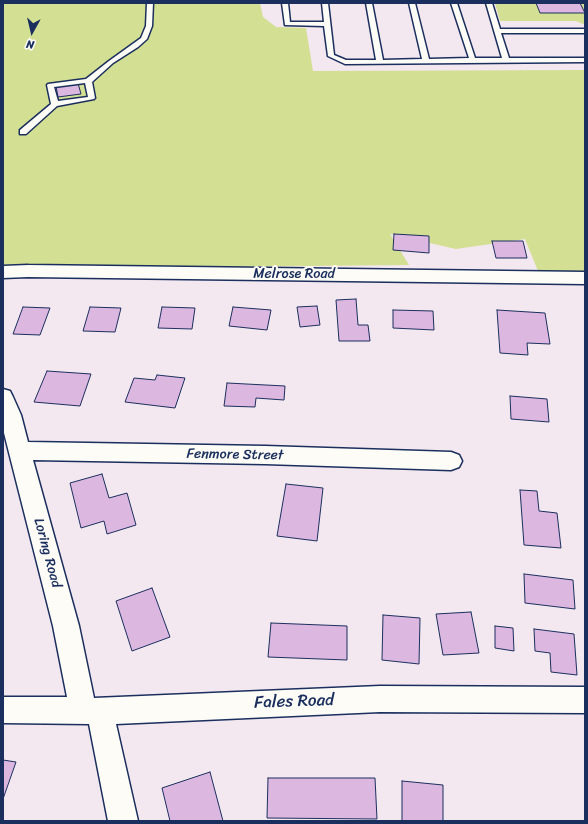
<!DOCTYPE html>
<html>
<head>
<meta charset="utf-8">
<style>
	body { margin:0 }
	#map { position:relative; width:588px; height:824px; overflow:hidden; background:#f3e7f0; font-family:Sriracha,sans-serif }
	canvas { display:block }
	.frame { position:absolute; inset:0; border:4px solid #1b2f5e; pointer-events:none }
	.north { position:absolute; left:12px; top:12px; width:40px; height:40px; -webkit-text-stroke:3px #fdfcf7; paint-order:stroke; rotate:188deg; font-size:11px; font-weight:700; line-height:16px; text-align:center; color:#1b2f5e }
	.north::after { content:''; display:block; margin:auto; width:14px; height:18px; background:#1b2f5e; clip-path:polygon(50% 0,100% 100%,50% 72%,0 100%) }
</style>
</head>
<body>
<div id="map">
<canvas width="588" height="824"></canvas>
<div class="frame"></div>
<div class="north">N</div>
</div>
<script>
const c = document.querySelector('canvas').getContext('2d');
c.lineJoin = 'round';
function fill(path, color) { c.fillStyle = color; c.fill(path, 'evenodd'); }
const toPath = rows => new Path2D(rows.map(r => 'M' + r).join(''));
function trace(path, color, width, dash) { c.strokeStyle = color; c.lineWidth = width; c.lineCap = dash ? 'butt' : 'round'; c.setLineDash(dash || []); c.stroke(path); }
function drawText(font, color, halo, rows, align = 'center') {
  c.font = font + ' Sriracha,sans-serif'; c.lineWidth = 4; c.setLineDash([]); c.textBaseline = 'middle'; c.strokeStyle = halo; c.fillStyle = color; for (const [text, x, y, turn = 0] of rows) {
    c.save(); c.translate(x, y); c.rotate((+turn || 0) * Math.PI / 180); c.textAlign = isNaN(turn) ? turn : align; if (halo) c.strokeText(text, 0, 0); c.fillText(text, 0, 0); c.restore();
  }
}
const green = toPath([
	[3,3,260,3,263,17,276,27,306,28,313,71,585,70,585,248,584,249,585,272,538,271,525,239,456,249,390,234,409,265,3,269],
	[495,3,585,3,585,25,576,21,500,21]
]);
const building = toPath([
	[536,3,580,3,585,13,540,13,536,3],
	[78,83,81,94,58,97,56,86,78,83],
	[394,234,429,236,429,253,393,250,394,234],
	[492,241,523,241,527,258,496,258,492,241],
	[356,299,358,325,368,325,370,341,339,341,336,300,356,299],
	[317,306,320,325,300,327,297,307,317,306],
	[23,307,50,308,40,335,13,334,23,307],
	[90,307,121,308,115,332,83,331,90,307],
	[162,307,195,308,192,329,158,328,162,307],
	[233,307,271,310,267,330,229,326,233,307],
	[393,310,433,311,434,330,393,328,393,310],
	[497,310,545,313,550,344,527,343,528,355,500,353,497,310],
	[47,371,91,374,80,406,34,402,47,371],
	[157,375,185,378,175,408,125,402,134,378,155,380,157,375],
	[227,383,285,386,284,400,256,398,255,407,224,406,227,383],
	[510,396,547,399,549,422,511,419,510,396],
	[102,474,109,498,127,493,136,525,107,534,104,521,81,528,70,483,102,474],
	[286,484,323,488,317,541,277,536,286,484],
	[520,490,537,491,539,511,557,513,561,548,524,545,520,490],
	[524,574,573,580,575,609,525,603,524,574],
	[152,588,170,637,132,651,116,601,152,588],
	[471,612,479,653,443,655,436,614,471,612],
	[383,615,420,618,419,664,382,660,383,615],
	[271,623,347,626,347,660,268,657,271,623],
	[495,626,513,628,514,651,495,648,495,626],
	[534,629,574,634,577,675,551,672,550,653,535,651,534,629],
	[3,760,16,762,3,799,3,760],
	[210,772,223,821,170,821,162,788,210,772],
	[268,778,375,778,377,819,267,818,268,778],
	[402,781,443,785,443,821,402,821,402,781]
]);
const service = toPath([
	[147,3,153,3,152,26,147,39,138,47,113,63,92,82,95,98,94,99,57,106,26,134,20,134,20,130,51,104,47,85,48,84,86,79,109,61,141,38,146,26,147,3],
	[85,83,88,97,58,101,54,87,85,83],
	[282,3,288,3,290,22,324,22,322,3,328,3,334,55,346,60,376,60,366,3,372,3,383,60,422,59,409,3,415,3,429,59,469,58,451,3,457,3,475,58,502,58,486,3,492,3,500,29,585,29,585,33,501,33,509,58,585,58,585,62,345,64,328,56,324,26,285,25,282,3]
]);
const minor = toPath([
	[28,265,585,272,585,284,28,277,3,278,3,266,28,265],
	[3,389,10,391,13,397,21,415,28,442,265,446,451,452,459,455,462,461,459,467,451,470,265,464,33,460,79,626,94,698,380,686,585,687,585,713,380,712,116,724,138,821,108,821,89,724,3,723,3,697,67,697,53,626,3,429,3,389]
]);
const streetNames = [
	["Melrose Road",294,274],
	["Fenmore Street",235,455,1],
	["Loring Road",47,553,75]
];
const nearStreetnames = [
	["Fales Road",294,702,-2]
];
fill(green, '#d3df92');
fill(building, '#dcb7e0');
trace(building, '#1b2f5e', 1);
trace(service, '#1b2f5e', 3);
trace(minor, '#1b2f5e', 3);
fill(service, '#fdfcf7');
fill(minor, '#fdfcf7');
drawText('14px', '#1b2f5e', '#fdfcf7', streetNames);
drawText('17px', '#1b2f5e', '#fdfcf7', nearStreetnames);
</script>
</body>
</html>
